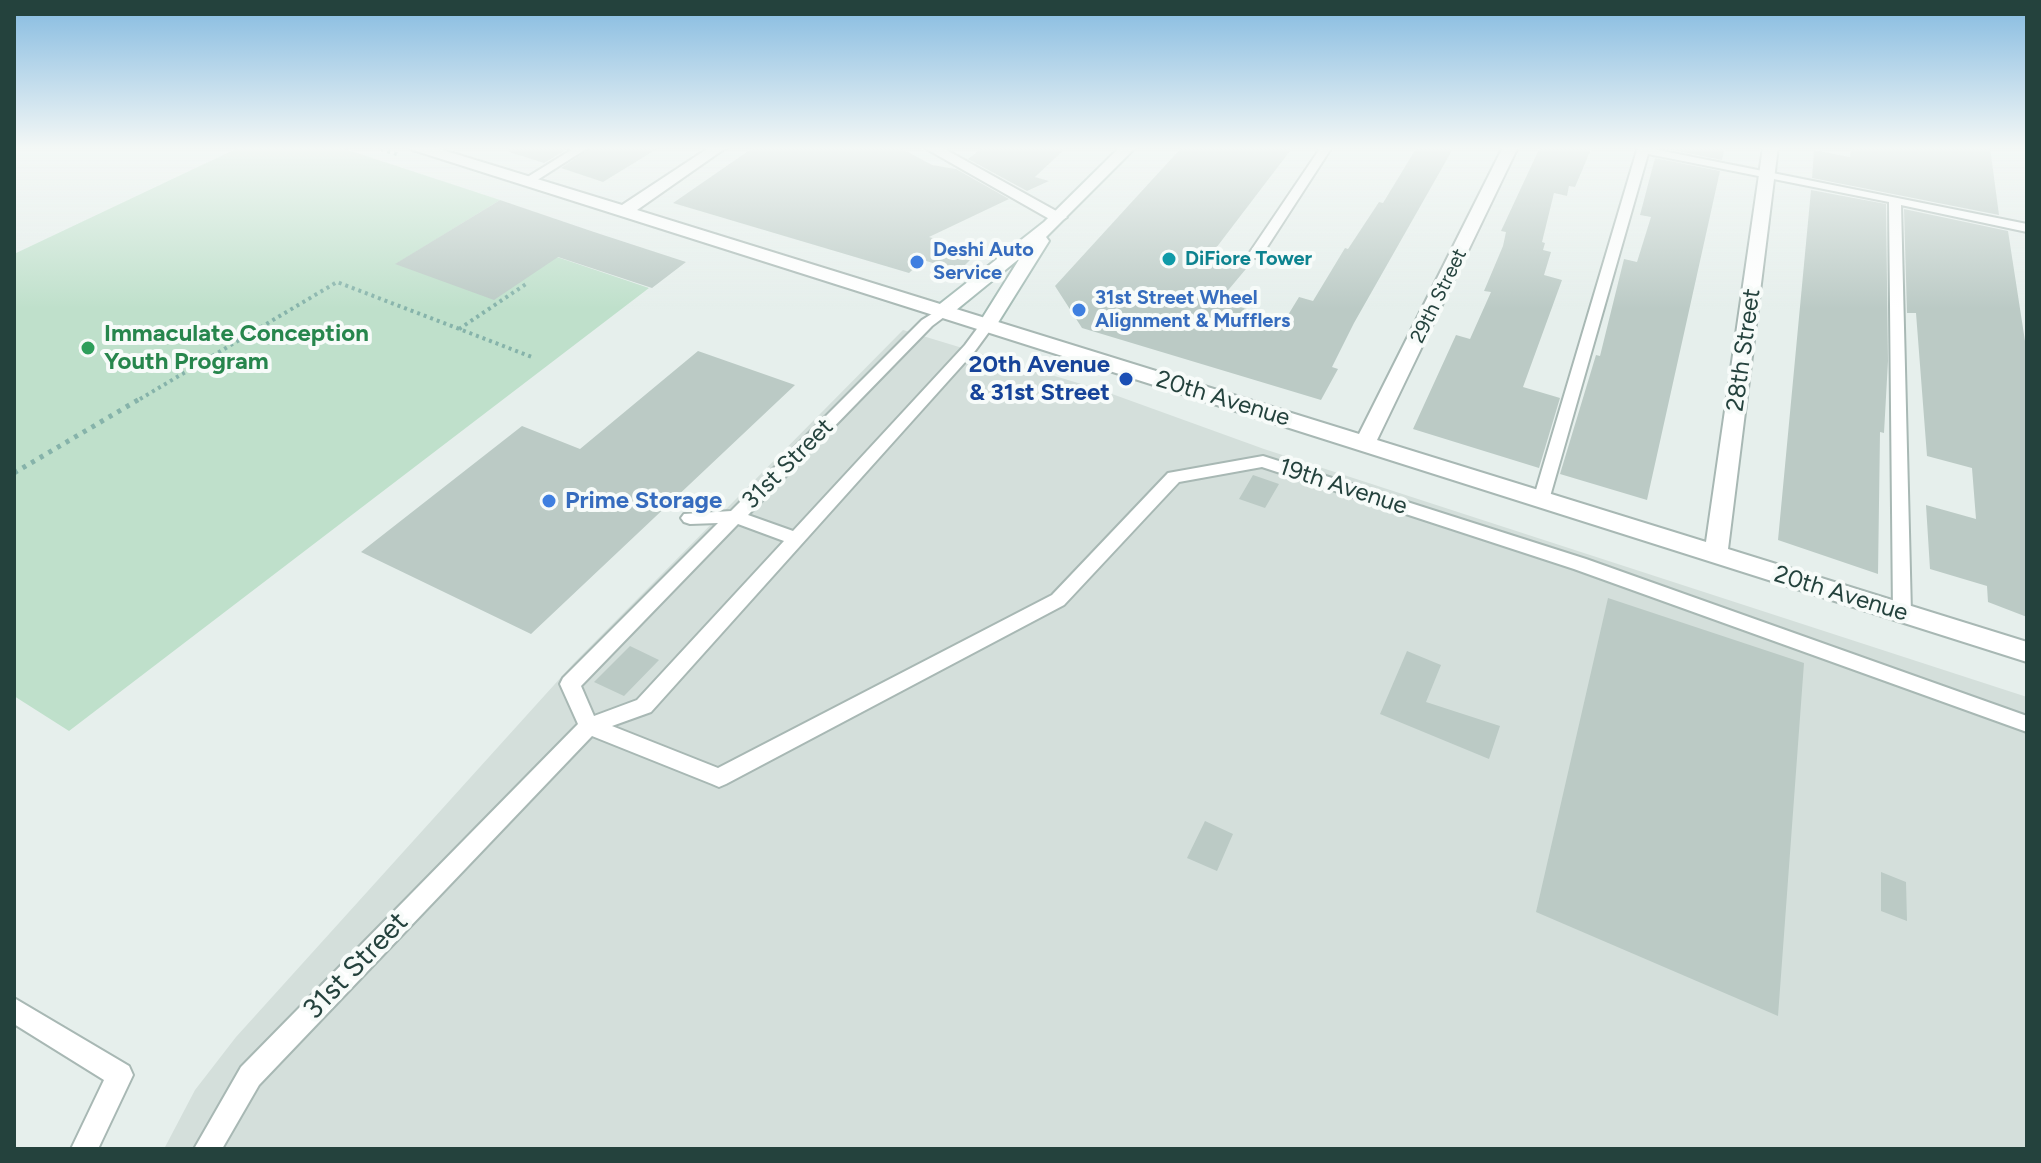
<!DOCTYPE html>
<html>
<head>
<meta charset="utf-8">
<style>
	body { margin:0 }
	#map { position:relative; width:2041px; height:1163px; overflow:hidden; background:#e6efec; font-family:Figtree,sans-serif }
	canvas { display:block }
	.frame { position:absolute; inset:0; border:16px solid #24423d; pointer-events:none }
</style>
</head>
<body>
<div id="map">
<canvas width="2041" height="1163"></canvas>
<div class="frame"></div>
</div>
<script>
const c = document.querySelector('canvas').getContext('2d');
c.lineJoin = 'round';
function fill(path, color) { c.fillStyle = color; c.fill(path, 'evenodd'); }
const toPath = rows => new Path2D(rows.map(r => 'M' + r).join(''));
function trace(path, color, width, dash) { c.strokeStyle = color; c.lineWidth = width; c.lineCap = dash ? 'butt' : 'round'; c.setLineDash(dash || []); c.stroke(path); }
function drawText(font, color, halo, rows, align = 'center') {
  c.font = font + ' Figtree,sans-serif'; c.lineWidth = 8; c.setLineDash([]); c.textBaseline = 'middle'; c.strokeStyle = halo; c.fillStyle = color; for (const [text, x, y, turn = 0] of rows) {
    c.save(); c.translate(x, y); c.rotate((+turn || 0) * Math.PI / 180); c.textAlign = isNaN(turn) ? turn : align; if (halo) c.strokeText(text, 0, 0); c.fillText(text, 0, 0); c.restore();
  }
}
const built = toPath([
	[903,330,1101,390,1264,449,2027,697,2027,1149,164,1149,195,1090,236,1037,573,664]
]);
const green = toPath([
	[240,147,339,147,500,200,396,264,557,257,649,288,69,731,14,696,14,254]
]);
const building = toPath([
	[509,147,571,147,544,163,509,152],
	[592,147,660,147,603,182,561,168],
	[754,147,899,147,932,165,956,169,1009,199,929,237,978,252,959,271,923,260,909,273,673,203],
	[983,147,1067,147,1035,177,1049,181,1027,191,968,159],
	[1182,147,1293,147,1213,252,1251,263,1219,301,1285,320,1299,297,1313,301,1345,248,1348,249,1379,202,1383,203,1417,147,1454,147,1354,323,1332,367,1338,369,1321,400,1082,328,1055,286],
	[1540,147,1592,147,1575,187,1569,186,1567,196,1554,193,1542,242,1545,243,1543,250,1551,252,1544,275,1562,280,1523,387,1560,398,1539,468,1413,429,1456,335,1470,339,1491,292,1484,291,1503,246,1506,232,1501,231],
	[1657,147,1725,147,1722,160],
	[1851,147,1990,147,1999,215,1812,178,1814,150,1850,157],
	[1655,158,1720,171,1647,500,1560,474,1596,355,1600,356,1624,259,1637,262,1651,217,1640,215],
	[1811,190,1886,204,1888,361,1884,433,1880,432,1878,574,1778,540],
	[500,200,594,232,686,262,652,288,558,257,494,300,395,264],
	[1904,209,2008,231,2027,354,2027,617,1988,602,1987,586,1930,569,1926,505,1976,519,1972,468,1927,456,1916,313,1907,313],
	[698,351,795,385,531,634,361,552,522,426,580,449],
	[1253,475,1279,484,1265,508,1239,499],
	[1608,598,1804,663,1778,1016,1536,912],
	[630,646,659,660,624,696,594,682],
	[1407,651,1441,665,1426,702,1500,726,1489,759,1380,714],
	[1205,821,1233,834,1217,871,1187,858],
	[1881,872,1906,882,1907,921,1881,911]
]);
const pathFar1 = toPath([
	[374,147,400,155],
	[459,329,526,284],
	[140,399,337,282,532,357]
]);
const path = toPath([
	[14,473,143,397]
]);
const lane = toPath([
	[576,147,589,147,531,184,521,181,576,147],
	[1321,147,1332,147,1260,258,1250,258,1248,255,1321,147],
	[1643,147,2027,224,2027,232,1901,205,1911,613,1909,618,1895,618,1893,613,1889,202,1648,154,1549,500,1541,506,1533,500,1637,150,1643,147],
	[943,307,950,311,948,314,932,326,748,515,793,531,965,345,982,322,987,321,994,325,975,351,651,712,612,726,718,768,1052,595,1168,473,1263,456,1586,559,2027,716,2027,732,1574,569,1262,467,1179,482,1064,605,726,784,719,787,712,784,592,736,259,1085,222,1149,194,1149,241,1067,578,724,560,684,563,678,718,523,690,524,684,522,681,518,684,514,731,511,922,320,943,307],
	[738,524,784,541,637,700,594,716,581,686,738,524],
	[14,998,129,1066,133,1075,98,1149,71,1149,104,1080,14,1024,14,998]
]);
const street = toPath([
	[410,147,433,147,622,205,710,147,727,147,637,210,1359,434,1503,147,1518,147,1377,440,1706,542,1763,147,1778,147,1728,549,2027,642,2027,662,413,150,410,147],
	[923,147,941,147,1067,217,1059,222,1053,221,923,147]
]);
const secondary = toPath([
	[1120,147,1136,147,1046,237,1049,241,994,329,980,329,978,325,1020,258,950,315,936,315,934,311,936,307,1044,222,1120,147]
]);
const markers = [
	[1169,259,8,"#0f9aa8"],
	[917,262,8,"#3f7fe0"],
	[1079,310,8,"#3f7fe0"],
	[88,348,8,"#2e9e5b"],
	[1126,379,8,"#1a4fb4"],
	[549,501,8,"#3f7fe0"]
];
const farShopnames = [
	["Deshi Auto",933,250],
	["Service",933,273],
	["31st Street Wheel",1095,298],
	["Alignment & Mufflers",1095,321]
];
const farCulturenames = [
	["DiFiore Tower",1185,259]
];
const farStreetnames = [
	["29th Street",1439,296,-64]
];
const leisureNames = [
	["Immaculate Conception",104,334],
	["Youth Program",104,362]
];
const streetNames = [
	["28th Street",1744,350,-82],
	["20th Avenue",1223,399,17],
	["31st Street",788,464,-45],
	["19th Avenue",1343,487,18],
	["20th Avenue",1841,594,17]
];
const transitNames = [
	["20th Avenue",1110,365],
	["& 31st Street",1110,393]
];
const shopNames = [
	["Prime Storage",565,501]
];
const nearStreetnames = [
	["31st Street",356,966,-46]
];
fill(built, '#d4dfdb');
fill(green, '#bfe0cb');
fill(building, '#bbcac5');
trace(lane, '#a8b8b4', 4);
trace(street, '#a8b8b4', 4);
trace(secondary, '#a4bbb5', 4);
trace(pathFar1, '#86b3aa', 4, [3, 4]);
trace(path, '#86b3aa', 5, [4, 6]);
fill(lane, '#fff');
fill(street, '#fff');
fill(secondary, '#fff');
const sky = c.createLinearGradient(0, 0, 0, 309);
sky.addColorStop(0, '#84bae0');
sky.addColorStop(0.48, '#f4f8f6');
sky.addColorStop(1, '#f4f8f600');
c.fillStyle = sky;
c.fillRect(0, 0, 2041, 309);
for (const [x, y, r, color] of markers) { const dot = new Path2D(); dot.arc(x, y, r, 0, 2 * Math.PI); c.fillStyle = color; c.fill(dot); trace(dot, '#f7fbf9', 3); }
drawText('bold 20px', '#366cbe', '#f7fbf9', farShopnames, 'left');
drawText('bold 20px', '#0d838f', '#f7fbf9', farCulturenames, 'left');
drawText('20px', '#24423d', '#f7fbf9', farStreetnames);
drawText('bold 24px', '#27864d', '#f7fbf9', leisureNames, 'left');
drawText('24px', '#24423d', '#f7fbf9', streetNames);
drawText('bold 24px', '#164399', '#f7fbf9', transitNames, 'right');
drawText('bold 24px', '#366cbe', '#f7fbf9', shopNames, 'left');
drawText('28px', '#24423d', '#f7fbf9', nearStreetnames);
</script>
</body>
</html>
